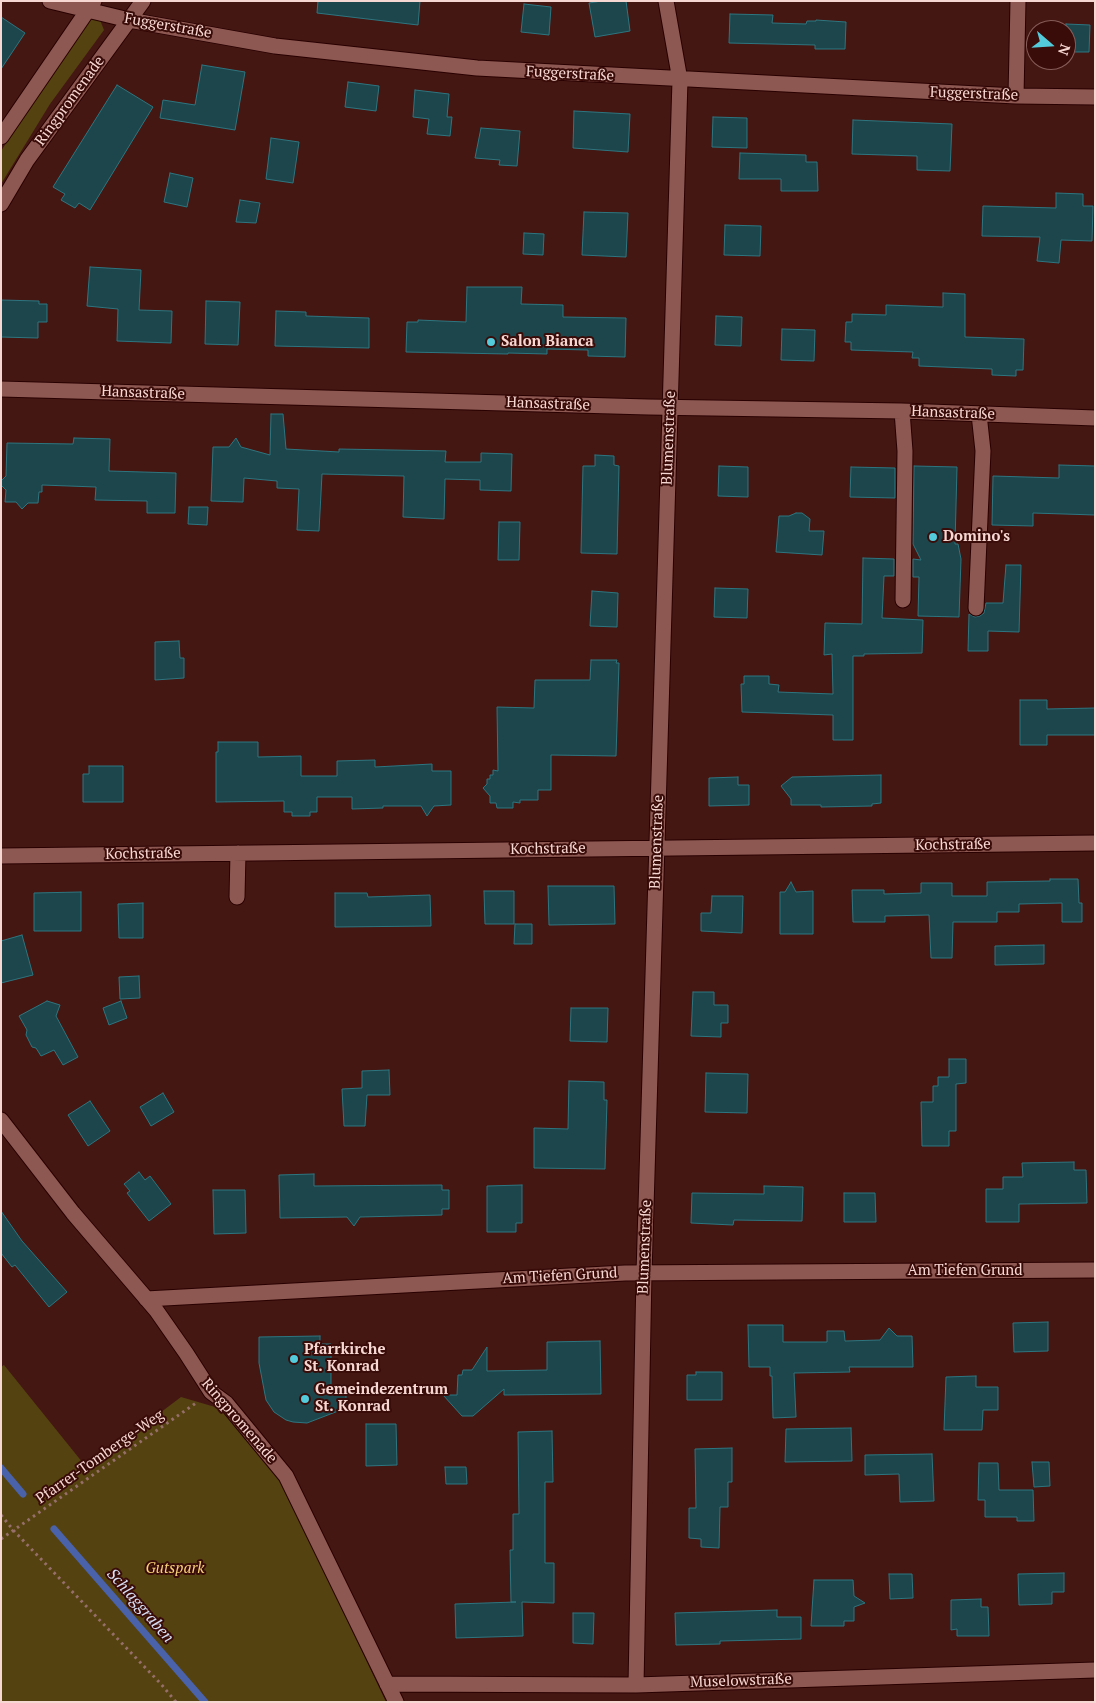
<!DOCTYPE html>
<html>
<head>
<meta charset="utf-8">
<style>
	body { margin:0 }
	#map { position:relative; width:1096px; height:1703px; overflow:hidden; background:#451713; font-family:"PT Serif",serif }
	canvas { display:block }
	.frame { position:absolute; inset:0; border:2px solid #f7d7d2; pointer-events:none }
	.north { position:absolute; left:1026px; top:20px; width:50px; height:50px; box-sizing:border-box; background:#3a0c09; border:1px solid #865d59; border-radius:50%; rotate:109deg; font-size:14px; font-weight:700; line-height:20px; text-align:center; color:#f7d7d2 }
	.north::after { content:''; display:block; margin:auto; width:18px; height:22px; background:#53cbdb; clip-path:polygon(50% 0,100% 100%,50% 72%,0 100%) }
</style>
</head>
<body>
<div id="map">
<canvas width="1096" height="1703"></canvas>
<div class="frame"></div>
<div class="north">N</div>
</div>
<script>
const c = document.querySelector('canvas').getContext('2d');
c.lineJoin = 'round';
function fill(path, color) { c.fillStyle = color; c.fill(path, 'evenodd'); }
const toPath = rows => new Path2D(rows.map(r => 'M' + r).join(''));
function trace(path, color, width, dash) { c.strokeStyle = color; c.lineWidth = width; c.lineCap = dash ? 'butt' : 'round'; c.setLineDash(dash || []); c.stroke(path); }
function drawText(font, color, halo, rows, align = 'center') {
  c.font = font + ' "PT Serif",serif'; c.lineWidth = 4; c.setLineDash([]); c.textBaseline = 'middle'; c.strokeStyle = halo; c.fillStyle = color; for (const [text, x, y, turn = 0] of rows) {
    c.save(); c.translate(x, y); c.rotate((+turn || 0) * Math.PI / 180); c.textAlign = isNaN(turn) ? turn : align; if (halo) c.strokeText(text, 0, 0); c.fillText(text, 0, 0); c.restore();
  }
}
const green = toPath([
	[91,17,100,20,104,30,50,104,1,184,1,151,87,21],
	[4,1365,87,1468,181,1397,222,1409,280,1479,386,1702,1,1702,1,1367]
]);
const stream = toPath([
	[1,1468,23,1494],
	[54,1529,205,1702]
]);
const building = toPath([
	[318,1,420,1,418,25,317,13,318,1],
	[602,1,626,1,630,31,595,37,589,3,602,1],
	[524,4,551,7,549,35,521,32,524,4],
	[730,14,773,15,772,23,806,24,807,21,816,21,816,20,846,22,845,49,815,49,815,45,729,43,730,14],
	[1,17,25,33,1,69,1,17],
	[1066,24,1090,25,1089,52,1066,52,1066,24],
	[202,65,245,72,235,130,160,118,163,100,195,105,202,65],
	[348,82,379,86,376,111,345,107,348,82],
	[117,85,153,107,90,210,79,203,75,208,61,200,65,194,53,187,117,85],
	[415,90,449,94,447,117,452,117,450,136,427,134,429,119,413,117,415,90],
	[574,111,630,114,628,152,573,148,574,111],
	[713,117,747,118,747,148,712,147,713,117],
	[853,120,952,124,950,171,917,170,917,156,852,154,853,120],
	[481,128,520,131,517,166,499,165,500,160,475,158,481,128],
	[271,138,299,142,293,183,266,179,271,138],
	[740,153,806,155,806,162,817,162,818,191,781,191,781,179,739,179,740,153],
	[170,173,193,178,187,207,164,202,170,173],
	[1056,193,1083,194,1083,206,1093,206,1092,241,1061,240,1059,263,1037,261,1040,237,982,236,983,206,1056,208,1056,193],
	[240,200,260,203,256,223,236,222,240,200],
	[584,212,628,213,626,257,582,255,584,212],
	[725,225,761,226,760,256,724,255,725,225],
	[524,233,544,234,543,255,523,254,524,233],
	[90,267,141,270,139,310,172,311,171,343,117,341,118,309,87,306,90,267],
	[467,287,522,287,521,304,563,305,563,317,626,318,625,357,588,356,588,350,547,349,547,354,508,353,508,354,406,352,407,322,418,322,418,320,466,322,467,287],
	[943,293,965,294,965,337,1024,339,1023,370,1016,370,1016,376,992,375,992,369,919,366,919,358,912,358,913,352,851,350,851,342,845,342,846,322,852,322,852,314,886,315,886,305,943,307,943,293],
	[1,300,39,301,39,304,47,304,47,322,38,322,38,338,1,337,1,300],
	[206,301,240,302,238,345,205,344,206,301],
	[276,311,306,312,306,316,369,318,369,348,275,346,276,311],
	[716,316,742,317,741,346,715,345,716,316],
	[782,329,815,330,814,361,781,360,782,329],
	[271,414,283,414,286,449,339,452,339,449,446,451,445,462,481,462,481,453,512,454,511,491,480,490,480,480,445,479,444,519,403,517,404,476,322,474,319,531,297,530,299,489,277,488,277,481,244,478,243,502,211,501,213,447,229,447,236,438,241,447,270,455,271,414],
	[74,438,110,439,109,471,176,473,175,513,147,513,147,501,95,500,96,487,42,485,42,492,39,492,38,503,28,503,22,509,16,502,5,502,6,490,1,485,1,481,6,476,7,443,73,444,74,438],
	[595,455,614,456,614,465,619,466,617,554,581,553,583,466,595,466,595,455],
	[1059,465,1095,466,1095,515,1033,513,1033,526,992,525,993,476,1059,478,1059,465],
	[719,466,748,467,748,497,718,496,719,466],
	[914,466,957,467,955,544,958,544,961,559,959,617,918,616,919,577,913,577,913,559,921,560,913,544,914,466],
	[851,467,895,468,895,498,850,497,851,467],
	[189,507,208,507,207,525,188,524,189,507],
	[796,513,802,513,810,519,809,531,824,531,822,555,776,552,779,516,789,516,796,513],
	[499,522,520,522,519,560,498,560,499,522],
	[863,558,894,559,894,576,884,576,882,618,923,620,922,653,864,654,864,656,853,656,853,740,833,740,833,715,742,712,741,684,744,684,744,676,769,676,769,684,779,685,778,692,833,694,832,654,824,655,825,623,862,624,863,558],
	[1006,565,1021,565,1019,632,988,631,988,651,968,651,969,614,975,617,980,616,984,613,986,603,1003,603,1006,565],
	[715,588,748,589,747,618,714,617,715,588],
	[592,591,618,593,617,627,590,626,592,591],
	[179,641,180,658,184,658,184,678,155,680,155,642,179,641],
	[591,660,617,660,616,663,619,663,616,756,551,755,551,790,538,790,538,800,520,800,520,803,513,802,513,808,497,808,496,803,490,803,490,796,483,788,487,784,487,779,490,779,490,775,493,775,493,770,498,771,497,707,534,708,535,680,590,680,591,660],
	[1020,700,1047,700,1047,709,1095,708,1095,735,1047,735,1047,745,1020,745,1020,700],
	[218,742,258,742,258,757,301,756,301,776,337,776,337,761,375,760,375,767,432,764,432,771,451,771,451,805,434,806,427,816,421,806,383,806,383,808,352,809,352,797,317,797,317,812,310,812,310,816,292,816,292,812,284,812,284,801,216,802,216,752,218,752,218,742],
	[89,766,123,766,123,802,83,802,83,774,89,774,89,766],
	[881,775,881,803,872,804,872,806,821,807,821,805,791,805,791,799,781,786,792,777,881,775],
	[738,777,738,785,749,785,749,805,709,806,709,778,738,777],
	[1050,879,1078,879,1079,903,1082,903,1082,922,1062,922,1062,903,1019,904,1019,912,997,912,997,922,953,922,952,958,931,958,929,915,885,916,885,922,853,922,852,890,884,890,884,894,921,893,921,883,952,883,952,896,987,896,987,882,1050,881,1050,879],
	[791,882,796,892,813,891,813,934,780,934,780,892,785,892,791,882],
	[548,886,614,886,615,924,549,925,548,886],
	[484,891,514,891,514,924,485,924,484,891],
	[81,892,81,931,34,931,34,893,81,892],
	[335,893,367,893,368,897,430,895,431,926,335,927,335,893],
	[712,896,743,896,742,933,701,931,701,913,711,913,712,896],
	[143,903,143,938,119,938,118,904,143,903],
	[515,924,532,924,532,944,514,944,515,924],
	[22,935,33,975,1,983,1,941,22,935],
	[1044,945,1044,964,995,965,995,946,1044,945],
	[139,976,140,998,120,999,119,977,139,976],
	[693,992,714,992,714,1005,728,1005,728,1023,721,1023,721,1037,691,1036,693,992],
	[47,1001,60,1005,56,1016,78,1057,63,1065,54,1050,41,1056,36,1048,32,1047,26,1035,27,1030,19,1016,47,1001],
	[121,1001,127,1018,109,1025,103,1008,121,1001],
	[571,1008,608,1008,607,1042,570,1041,571,1008],
	[949,1059,966,1059,966,1083,956,1084,956,1131,949,1131,949,1146,922,1146,921,1102,933,1102,933,1086,938,1086,938,1077,949,1077,949,1059],
	[389,1070,390,1095,367,1095,365,1126,344,1126,342,1089,362,1088,362,1071,389,1070],
	[706,1073,748,1074,747,1113,705,1112,706,1073],
	[569,1081,604,1082,604,1100,607,1100,605,1169,534,1168,534,1128,568,1129,569,1081],
	[163,1093,174,1112,151,1126,140,1107,163,1093],
	[90,1101,110,1131,88,1146,68,1115,90,1101],
	[1074,1162,1074,1170,1086,1170,1087,1203,1019,1204,1019,1222,986,1222,986,1189,1003,1189,1003,1177,1023,1177,1022,1163,1074,1162],
	[139,1172,145,1180,150,1176,171,1204,149,1221,127,1193,130,1191,124,1184,139,1172],
	[314,1174,314,1186,442,1185,442,1190,449,1190,449,1209,442,1209,442,1215,360,1217,354,1226,347,1217,280,1218,279,1175,314,1174],
	[522,1185,522,1223,516,1223,516,1232,487,1232,487,1186,522,1185],
	[764,1186,803,1187,802,1221,734,1220,733,1225,691,1223,692,1193,764,1194,764,1186],
	[213,1190,245,1190,246,1233,214,1234,213,1190],
	[844,1193,875,1193,876,1222,844,1222,844,1193],
	[1,1211,22,1241,67,1292,49,1307,15,1265,12,1267,1,1253,1,1211],
	[1048,1322,1048,1351,1014,1352,1013,1323,1048,1322],
	[748,1325,783,1325,783,1342,827,1342,827,1331,844,1331,845,1341,880,1340,889,1328,897,1336,912,1336,913,1367,849,1367,850,1372,794,1373,796,1417,773,1418,772,1376,770,1376,770,1367,749,1367,748,1325],
	[320,1336,320,1344,331,1344,331,1386,346,1385,346,1408,307,1423,293,1422,286,1420,274,1412,266,1400,259,1363,259,1337,320,1336],
	[600,1341,601,1394,504,1395,504,1389,473,1416,462,1416,443,1395,457,1395,458,1375,462,1375,463,1370,472,1370,487,1347,487,1371,547,1370,547,1342,600,1341],
	[696,1372,722,1372,722,1400,687,1400,687,1375,696,1375,696,1372],
	[976,1376,976,1387,998,1387,998,1410,983,1410,982,1430,944,1430,946,1377,976,1376],
	[366,1424,396,1424,397,1465,366,1466,366,1424],
	[851,1428,852,1461,785,1462,786,1429,851,1428],
	[552,1431,553,1482,545,1482,545,1563,554,1563,554,1603,522,1602,523,1636,456,1638,455,1604,516,1602,511,1602,510,1550,513,1550,513,1514,519,1514,518,1432,552,1431],
	[732,1448,732,1482,728,1482,728,1507,720,1507,719,1548,701,1547,701,1539,689,1538,689,1508,696,1508,695,1449,732,1448],
	[932,1454,934,1501,900,1502,899,1474,865,1475,865,1455,932,1454],
	[1032,1462,1049,1462,1050,1486,1034,1487,1032,1462],
	[979,1463,998,1463,999,1490,1033,1490,1034,1521,1017,1521,1017,1517,985,1517,985,1500,978,1500,979,1463],
	[445,1467,466,1467,467,1484,446,1484,445,1467],
	[1064,1573,1064,1592,1052,1592,1052,1604,1019,1605,1018,1574,1064,1573],
	[889,1574,912,1574,913,1598,890,1599,889,1574],
	[814,1580,853,1580,854,1596,865,1603,854,1607,854,1621,844,1621,844,1626,811,1626,814,1580],
	[981,1599,981,1607,988,1607,989,1636,957,1636,957,1629,951,1630,951,1600,981,1599],
	[777,1610,777,1617,801,1617,801,1639,720,1641,720,1644,676,1645,675,1613,777,1610],
	[573,1613,594,1613,593,1644,573,1643,573,1613]
]);
const path = toPath([
	[1,1515,14,1531,161,1684,176,1702],
	[1,1539,196,1403]
]);
const minor = toPath([
	[50,1,129,20,275,46,477,68,1016,96,1095,97],
	[1016,96,1018,1],
	[1,137,94,1],
	[1,204,27,160,143,1],
	[1,389,648,407,902,411,1095,418],
	[902,411,905,451,903,600],
	[976,608,983,451,979,414],
	[1,856,1095,843],
	[237,897,238,853],
	[1,1120,73,1213,156,1310,186,1353,211,1392,226,1403,286,1476,396,1702],
	[146,1299,625,1273,1095,1270],
	[387,1684,636,1685,1095,1670],
	[636,1685,644,1273,680,80,666,1]
]);
const markers = [
	[491,342,5,"#53cbdb"],
	[933,537,5,"#53cbdb"],
	[294,1359,5,"#53cbdb"],
	[305,1399,5,"#53cbdb"]
];
const streetNames = [
	["Fuggerstraße",168,26,10],
	["Fuggerstraße",570,74,3],
	["Fuggerstraße",974,94,2],
	["Ringpromenade",70,101,-54],
	["Hansastraße",143,393,2],
	["Hansastraße",548,404,2],
	["Hansastraße",953,413,2],
	["Blumenstraße",669,438,-88],
	["Blumenstraße",657,842,-88],
	["Kochstraße",953,845,-1],
	["Kochstraße",548,849,-1],
	["Kochstraße",143,854,-1],
	["Blumenstraße",645,1247,-88],
	["Am Tiefen Grund",965,1271],
	["Am Tiefen Grund",560,1276,-3],
	["Ringpromenade",239,1421,49],
	["Pfarrer-Tomberge-Weg",100,1457,-35],
	["Muselowstraße",741,1681,-2]
];
const poiNames = [
	["Salon Bianca",501,342],
	["Domino's",943,537],
	["Pfarrkirche",304,1350],
	["St. Konrad",304,1367],
	["Gemeindezentrum",315,1390],
	["St. Konrad",315,1407]
];
const parkNames = [
	["Gutspark",175,1569]
];
const waterNames = [
	["Schlaggraben",140,1606,49]
];
fill(green, '#544210');
trace(stream, '#4962aa', 7);
fill(building, '#1c464c');
trace(building, '#2d7680', 1);
trace(minor, '#290001', 17);
trace(path, '#966f6a', 3, [2.5, 4]);
trace(minor, '#8d5851', 15);
for (const [x, y, r, color] of markers) { const dot = new Path2D(); dot.arc(x, y, r, 0, 2 * Math.PI); c.fillStyle = color; c.fill(dot); trace(dot, '#3a0c09', 2); }
drawText('15px', '#f7d7d2', '#3a0c09', streetNames);
drawText('bold 15px', '#f7d7d2', '#3a0c09', poiNames, 'left');
drawText('italic 15px', '#f8d277', '#3a0c09', parkNames);
drawText('italic 16px', '#d8e0f5', '#3a0c09', waterNames);
</script>
</body>
</html>
